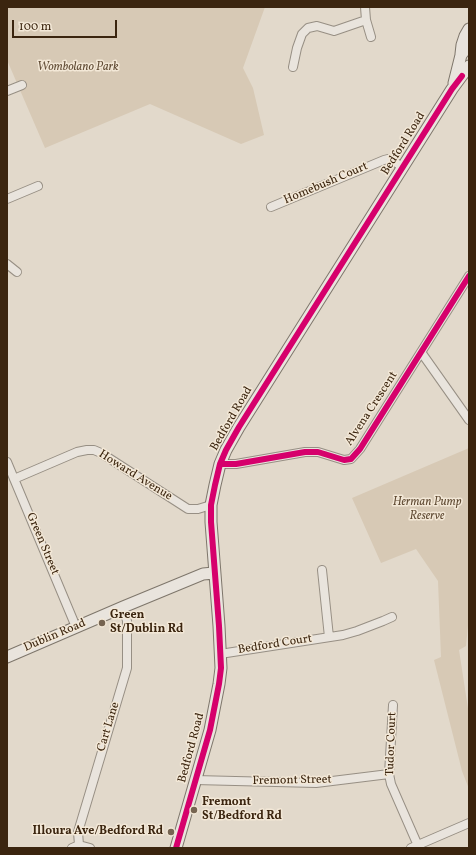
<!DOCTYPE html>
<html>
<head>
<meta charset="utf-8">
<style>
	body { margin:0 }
	#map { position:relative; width:476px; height:855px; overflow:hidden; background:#e2d9cb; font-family:Vollkorn,serif }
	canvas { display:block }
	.frame { position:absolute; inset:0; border:8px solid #3b250f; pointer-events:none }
	.scale { position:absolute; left:12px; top:20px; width:105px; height:18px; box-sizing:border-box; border:2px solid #3b250f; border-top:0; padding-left:5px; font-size:12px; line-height:14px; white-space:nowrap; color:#3b250f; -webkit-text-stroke:3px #f3e8d7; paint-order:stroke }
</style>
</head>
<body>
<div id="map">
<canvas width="476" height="855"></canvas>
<div class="frame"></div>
<div class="scale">100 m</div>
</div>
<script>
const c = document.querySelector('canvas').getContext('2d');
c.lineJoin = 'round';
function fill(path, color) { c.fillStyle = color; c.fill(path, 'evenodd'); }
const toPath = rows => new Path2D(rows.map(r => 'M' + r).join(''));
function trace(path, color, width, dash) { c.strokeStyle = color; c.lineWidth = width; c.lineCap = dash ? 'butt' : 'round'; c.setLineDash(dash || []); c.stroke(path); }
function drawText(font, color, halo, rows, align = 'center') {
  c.font = font + ' Vollkorn,serif'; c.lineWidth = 3; c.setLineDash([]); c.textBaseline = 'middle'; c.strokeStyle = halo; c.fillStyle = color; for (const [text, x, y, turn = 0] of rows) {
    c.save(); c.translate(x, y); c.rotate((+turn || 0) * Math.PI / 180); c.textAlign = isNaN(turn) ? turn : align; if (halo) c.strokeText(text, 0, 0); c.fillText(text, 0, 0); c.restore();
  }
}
const green = toPath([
	[7,7,265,7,243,68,253,88,264,135,241,144,150,104,45,148,7,60],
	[469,448,469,615,466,646,459,650,469,715,469,789,462,771,434,660,441,657,438,581,416,549,381,563,352,498]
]);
const minor = toPath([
	[365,7,366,20,371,37],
	[293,67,297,48,302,34,308,28,317,26,334,31,366,20],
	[7,91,22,85],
	[7,199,38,186],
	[271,207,384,160,388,159,392,160,402,167],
	[7,264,17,272],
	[421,352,469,420],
	[7,462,76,627],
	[220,464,236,464,305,452,318,452,344,460,351,459,360,449,469,276],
	[14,479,77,452,87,450,94,450,101,453,188,509,198,509,211,505],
	[322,570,329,637],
	[220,654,343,635,357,631,383,621,392,617],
	[393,705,389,774,391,784,419,848],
	[195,780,316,783,389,774],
	[79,845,78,832,127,668,127,621,123,607],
	[72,848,79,845,90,848],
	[411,848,469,823]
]);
const secondary = toPath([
	[461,54,462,45,465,36,469,29],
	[454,83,461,55,469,45],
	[7,657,123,607,203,574,214,573],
	[176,848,210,730,219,684,221,668,219,626,211,522,211,505,215,485,220,464,226,450,239,427,452,89,469,66]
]);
const cycleway = toPath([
	[220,464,236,464,305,452,318,452,344,460,351,459,360,449,469,276],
	[176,848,210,730,219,684,221,668,219,626,211,522,211,505,215,485,220,464,226,450,239,427,452,89,462,76]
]);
const markers = [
	[102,623,4,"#756451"],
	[194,810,4,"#756451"],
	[171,832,4,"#756451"]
];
const parkNames = [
	["Wombolano Park",78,68],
	["Herman Pump",427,503],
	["Reserve",427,517]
];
const streetNames = [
	["Bedford Road",404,144,-58],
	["Homebush Court",326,184,-23],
	["Alvena Crescent",372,409,-57],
	["Bedford Road",232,419,-60],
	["Howard Avenue",135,476,32],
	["Green Street",42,544,67],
	["Dublin Road",55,636,-23],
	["Bedford Court",275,645,-9],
	["Cart Lane",109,727,-73],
	["Tudor Court",392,744,-88],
	["Bedford Road",192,748,-75],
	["Fremont Street",292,781,-1]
];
const poiNames = [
	["Green",110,616],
	["St/Dublin Rd",110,630],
	["Fremont",202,803],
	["St/Bedford Rd",202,817],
	["Illoura Ave/Bedford Rd",163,832,"right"]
];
fill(green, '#d7c9b5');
trace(minor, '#978f84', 10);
trace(secondary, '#7e766b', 13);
trace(minor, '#e9e4dd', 8);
trace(secondary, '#e9e4dd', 11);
trace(cycleway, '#d6006c', 6);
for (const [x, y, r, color] of markers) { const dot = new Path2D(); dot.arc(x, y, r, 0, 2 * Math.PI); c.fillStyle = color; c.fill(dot); trace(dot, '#f3e8d7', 1.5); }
drawText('italic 12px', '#604b34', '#f3e8d7', parkNames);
drawText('12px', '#3b250f', '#f3e8d7', streetNames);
drawText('bold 12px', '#3b250f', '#f3e8d7', poiNames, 'left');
</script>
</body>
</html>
